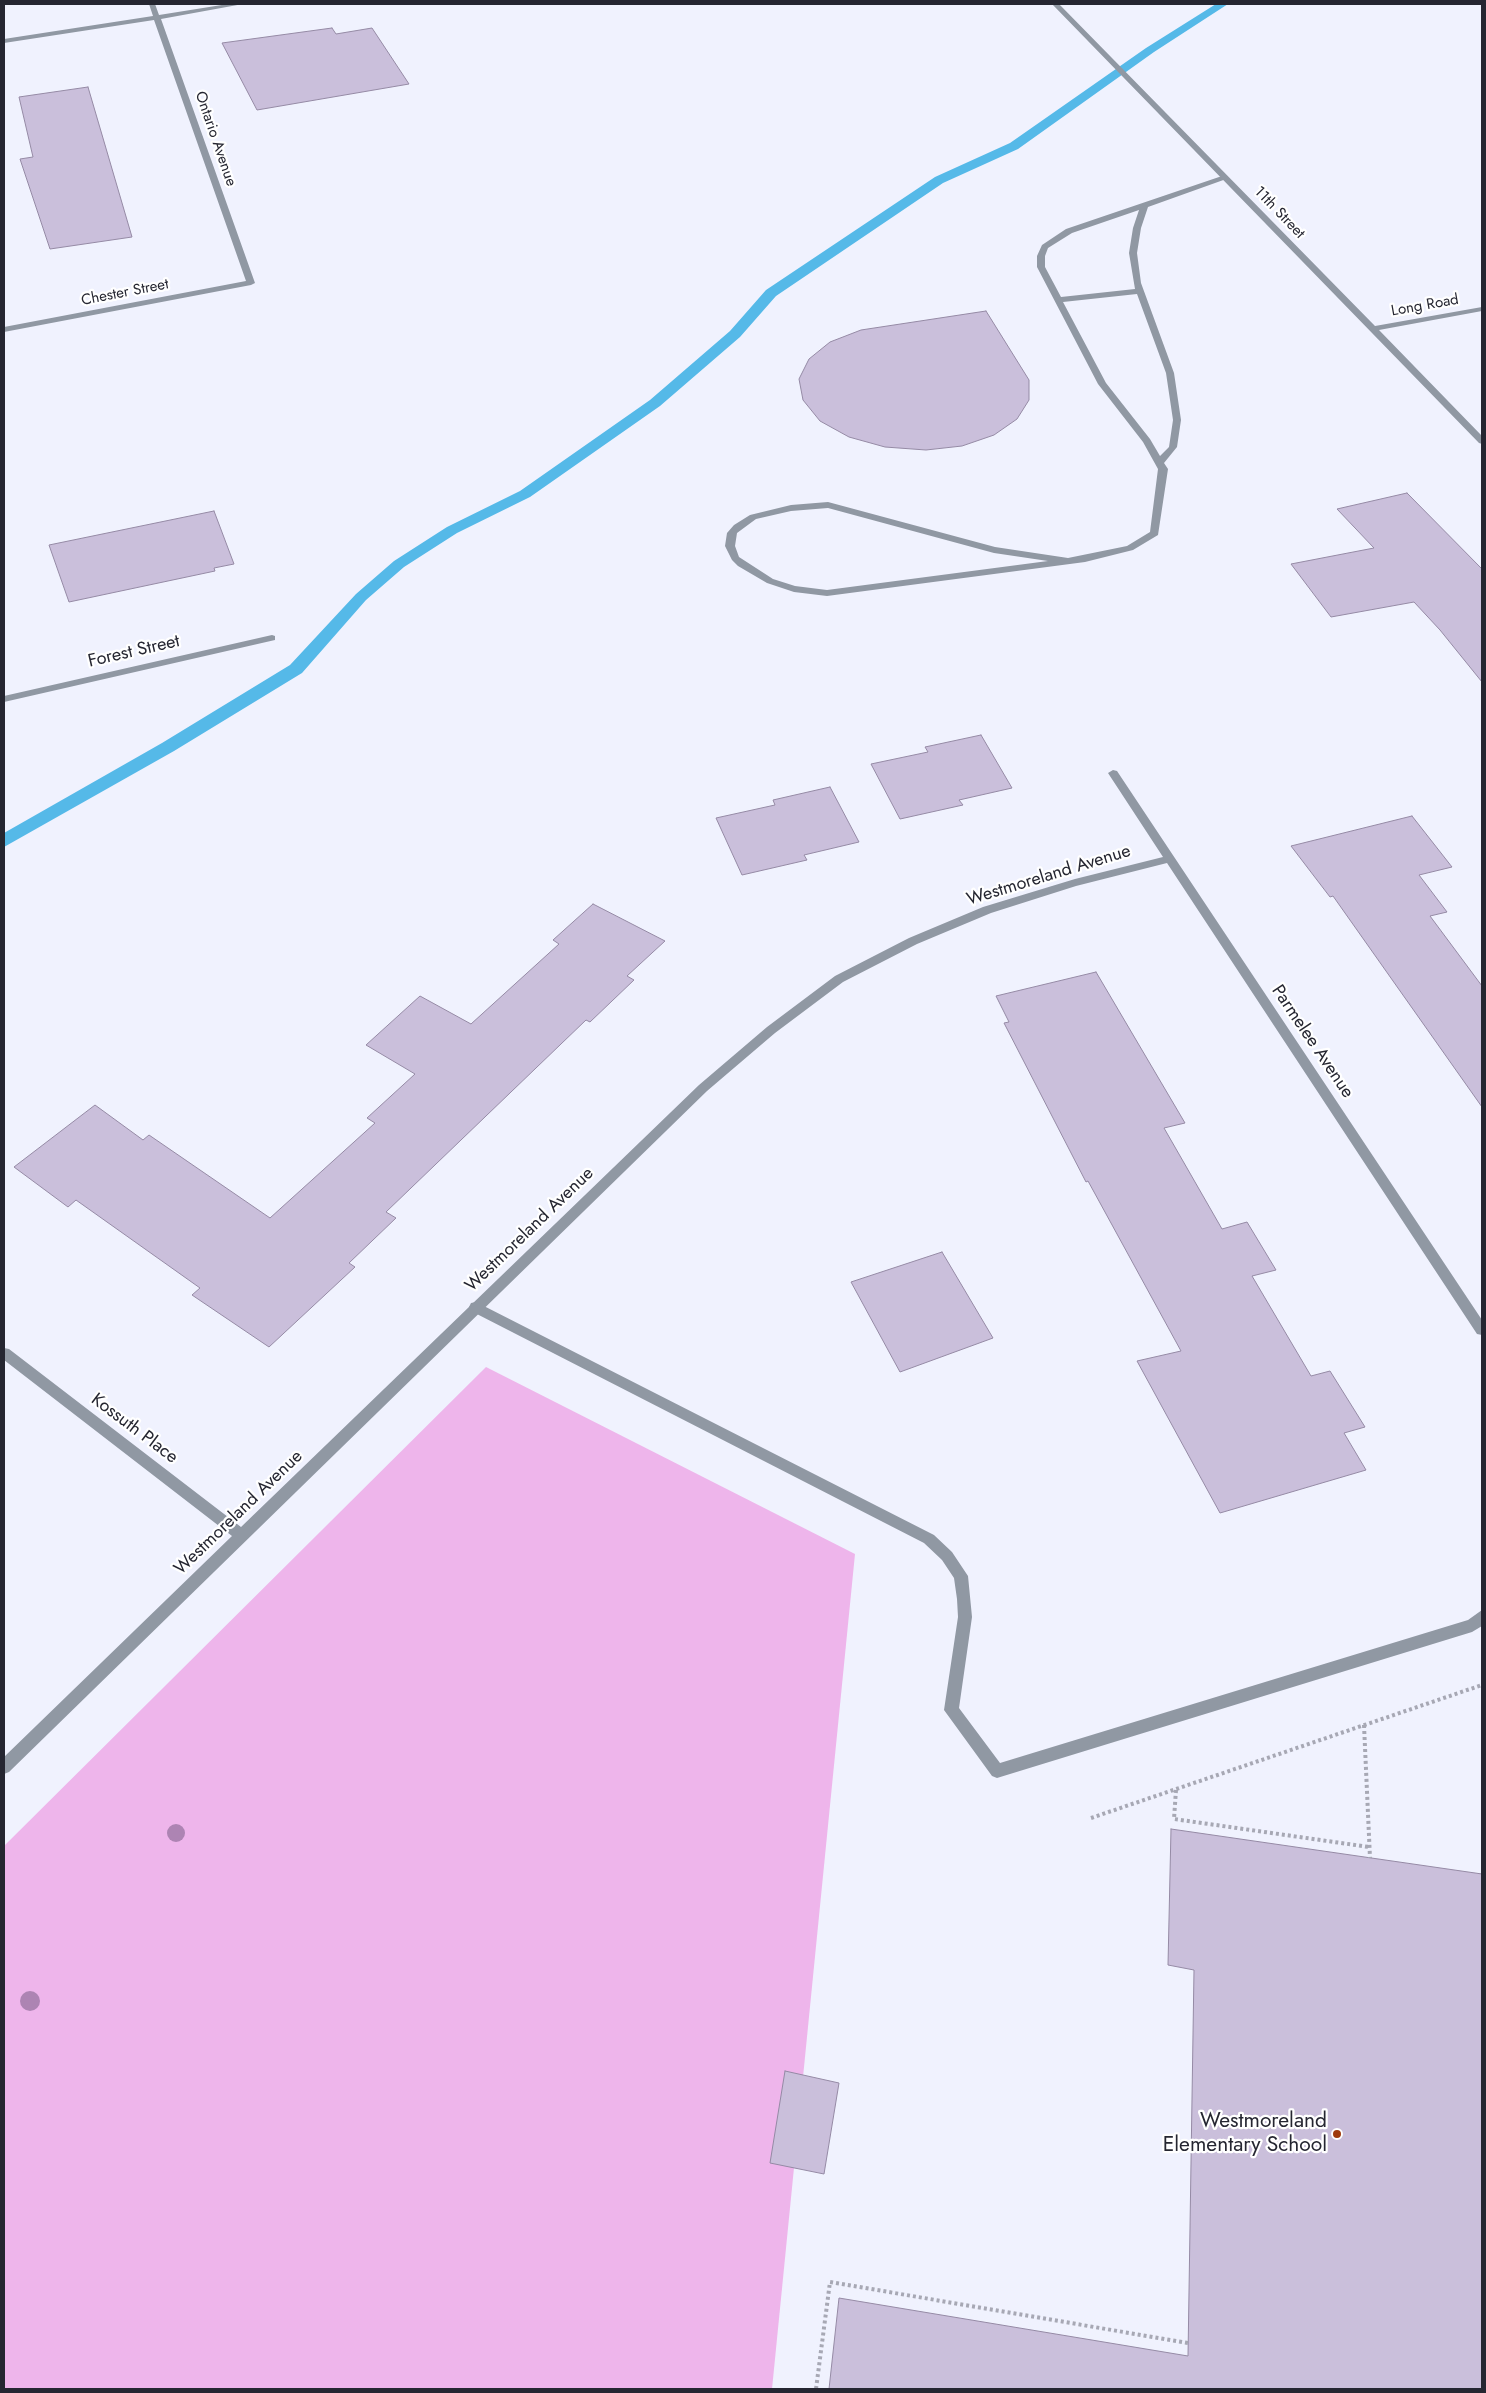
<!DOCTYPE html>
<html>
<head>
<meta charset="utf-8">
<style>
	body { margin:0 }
	#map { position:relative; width:1486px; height:2393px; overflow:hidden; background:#f0f2fe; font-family:Jost,sans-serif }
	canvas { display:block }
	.frame { position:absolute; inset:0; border:5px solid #252631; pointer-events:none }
</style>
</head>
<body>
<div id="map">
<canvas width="1486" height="2393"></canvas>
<div class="frame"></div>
</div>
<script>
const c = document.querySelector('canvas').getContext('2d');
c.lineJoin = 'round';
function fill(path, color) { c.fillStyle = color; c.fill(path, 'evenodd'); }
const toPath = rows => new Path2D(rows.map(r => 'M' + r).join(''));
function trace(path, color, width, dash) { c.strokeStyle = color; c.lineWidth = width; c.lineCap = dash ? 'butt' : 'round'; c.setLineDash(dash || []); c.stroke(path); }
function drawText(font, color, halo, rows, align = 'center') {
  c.font = font + ' Jost,sans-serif'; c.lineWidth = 4.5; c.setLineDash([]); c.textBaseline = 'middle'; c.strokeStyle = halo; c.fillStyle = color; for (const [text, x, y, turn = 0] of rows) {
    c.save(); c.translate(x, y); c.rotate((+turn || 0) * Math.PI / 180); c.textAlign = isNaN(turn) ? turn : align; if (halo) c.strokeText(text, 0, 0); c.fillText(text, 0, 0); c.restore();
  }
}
const green = toPath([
	[486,1367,855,1554,772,2389,4,2389,4,1846]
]);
const stream = toPath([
	[1216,4,1228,4,1154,52,1018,149,943,183,776,296,740,337,660,406,530,497,457,533,404,567,366,600,302,673,174,751,4,847,4,833,162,743,290,665,356,594,394,561,447,527,520,491,650,400,730,331,766,290,935,177,1010,143,1146,48,1216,4]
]);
const building = toPath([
	[332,28,336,34,372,28,409,84,257,110,222,43,332,28],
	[88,87,132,237,50,249,20,159,33,157,19,97,88,87],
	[986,311,1029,380,1029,400,1017,419,994,435,962,446,926,450,885,447,849,437,820,421,803,400,799,379,809,359,830,342,861,330,986,311],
	[1407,493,1482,569,1482,682,1440,630,1414,602,1331,617,1291,564,1374,548,1337,509,1407,493],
	[214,511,234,564,214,568,215,571,69,602,49,545,214,511],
	[981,735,1012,788,959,800,963,805,900,819,871,764,928,752,925,747,981,735],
	[830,787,859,842,804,855,807,860,742,875,716,818,775,805,773,800,830,787],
	[1412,816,1452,867,1419,875,1447,912,1430,916,1482,986,1482,1107,1333,896,1330,897,1291,846,1412,816],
	[593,904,665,941,627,976,634,980,590,1022,586,1020,386,1212,396,1218,349,1263,355,1267,269,1347,192,1295,200,1288,76,1200,68,1207,14,1167,95,1105,143,1140,149,1135,270,1218,375,1123,367,1118,415,1074,366,1045,420,996,471,1024,559,944,553,940,593,904],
	[1096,972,1185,1123,1164,1128,1222,1229,1247,1222,1276,1270,1252,1276,1311,1376,1330,1371,1365,1427,1344,1433,1366,1470,1220,1513,1137,1361,1181,1351,1088,1181,1086,1182,1004,1023,1009,1022,996,996,1096,972],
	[942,1252,993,1338,900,1372,851,1282,942,1252],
	[1171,1829,1482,1874,1482,2389,829,2389,839,2298,1188,2356,1194,1970,1168,1965,1171,1829],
	[785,2071,839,2083,824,2174,770,2163,785,2071]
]);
const path = toPath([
	[1364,1725,1370,1858],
	[1176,1790,1174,1819,1369,1847],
	[1091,1818,1482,1685],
	[816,2389,830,2282,1188,2343]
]);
const lane = toPath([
	[1222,176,1229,178,1148,207,1141,228,1137,253,1141,283,1174,373,1181,420,1177,447,1164,463,1168,469,1158,535,1133,550,1085,562,827,596,794,592,767,583,738,566,732,560,725,546,727,533,734,525,750,515,791,505,828,502,995,547,1068,558,1127,546,1150,532,1158,469,1143,442,1098,384,1037,267,1037,256,1042,245,1066,229,1222,176],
	[1139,210,1133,228,1129,253,1135,289,1061,297,1045,267,1045,256,1048,248,1072,233,1139,210],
	[1137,294,1166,373,1173,420,1169,447,1160,456,1150,439,1106,383,1063,302,1137,294],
	[828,508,994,553,1048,561,827,590,795,586,773,579,739,557,735,546,737,533,756,519,791,511,828,508],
	[476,1302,934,1535,952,1552,968,1576,972,1617,959,1708,1000,1763,1468,1620,1482,1610,1482,1626,1472,1632,997,1778,992,1776,944,1710,958,1617,957,1599,954,1578,942,1560,924,1543,471,1311,469,1307,471,1303,476,1302]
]);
const street = toPath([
	[149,4,155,4,159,15,228,4,243,4,161,19,255,283,251,285,4,332,4,327,246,281,154,20,4,43,4,39,153,16,149,4],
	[1052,4,1059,4,1375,326,1482,307,1482,311,1379,330,1482,436,1482,444,1479,443,1052,4],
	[272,635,275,636,275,640,4,702,4,696,272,635],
	[1113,770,1117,771,1482,1320,1482,1335,1477,1334,1167,863,1076,886,991,913,917,944,843,982,775,1033,707,1091,9,1772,4,1774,4,1757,232,1536,4,1360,4,1348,9,1349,241,1527,699,1085,767,1027,835,976,909,938,983,907,1075,879,1163,857,1108,773,1113,770]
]);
const trees = [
	[176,1833,9],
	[30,2001,10]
];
const markers = [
	[1337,2134,5,"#9f3a0c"]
];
const farStreetnames = [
	["Ontario Avenue",215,139,71],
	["11th Street",1279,213,46],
	["Chester Street",125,293,-11],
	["Long Road",1425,306,-10]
];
const streetNames = [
	["Forest Street",134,652,-13],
	["Westmoreland Avenue",1049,876,-17],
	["Parmelee Avenue",1312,1042,56],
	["Westmoreland Avenue",530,1230,-44],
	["Kossuth Place",134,1429,37],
	["Westmoreland Avenue",239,1513,-44]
];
const nearPoinames = [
	["Westmoreland",1327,2122],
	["Elementary School",1327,2146]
];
fill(green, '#eeb5eb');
fill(stream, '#55b9e8');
fill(building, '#cabfdb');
trace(building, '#958aa5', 1);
trace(path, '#a7a8b4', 4, [3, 3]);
fill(lane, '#9098a3');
fill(street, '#9098a3');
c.fillStyle = '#ad84b3';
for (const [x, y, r] of trees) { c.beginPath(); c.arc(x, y, r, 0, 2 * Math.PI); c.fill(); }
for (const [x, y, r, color] of markers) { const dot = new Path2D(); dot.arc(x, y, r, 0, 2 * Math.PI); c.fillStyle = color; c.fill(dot); trace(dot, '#fff', 2); }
drawText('15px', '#252631', '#fff', farStreetnames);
drawText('18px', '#252631', '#fff', streetNames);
drawText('21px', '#252631', '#fff', nearPoinames, 'right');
</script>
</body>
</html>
